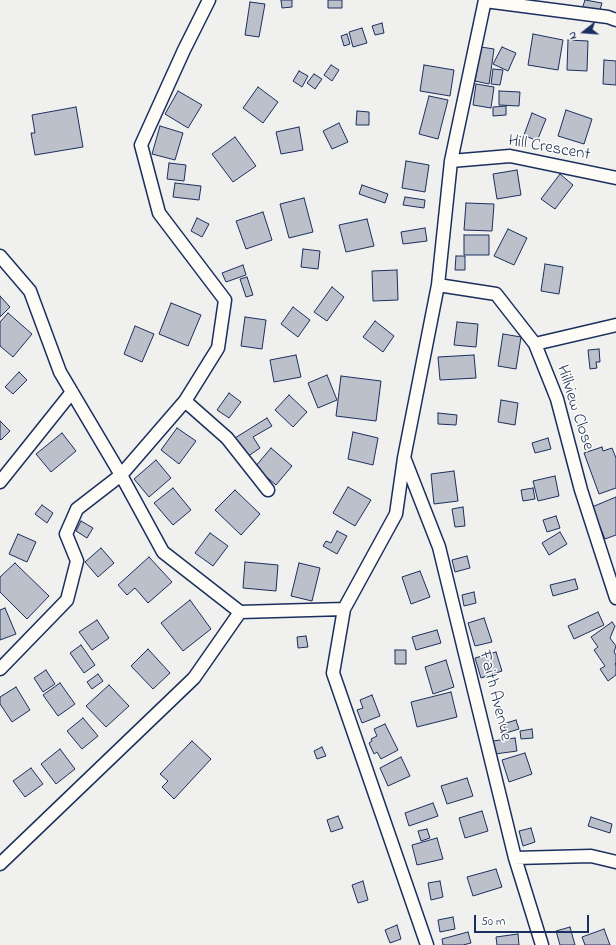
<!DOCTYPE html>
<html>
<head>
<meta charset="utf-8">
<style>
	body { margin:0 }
	#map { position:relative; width:616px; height:945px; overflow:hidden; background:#f0f0ee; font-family:"Indie Flower",sans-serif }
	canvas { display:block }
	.north { position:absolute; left:564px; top:12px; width:40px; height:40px; -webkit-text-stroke:3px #fdfcf7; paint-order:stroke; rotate:253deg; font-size:11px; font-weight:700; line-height:16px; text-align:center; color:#1b2f5e }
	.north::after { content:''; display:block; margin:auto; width:14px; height:18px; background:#1b2f5e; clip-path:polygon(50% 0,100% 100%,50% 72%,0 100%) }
	.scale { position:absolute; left:474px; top:915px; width:115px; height:18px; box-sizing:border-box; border:2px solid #1b2f5e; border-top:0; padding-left:5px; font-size:12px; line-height:14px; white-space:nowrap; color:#1b2f5e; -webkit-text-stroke:3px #fdfcf7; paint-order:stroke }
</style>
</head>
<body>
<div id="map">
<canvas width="616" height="945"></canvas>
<div class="north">N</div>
<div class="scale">50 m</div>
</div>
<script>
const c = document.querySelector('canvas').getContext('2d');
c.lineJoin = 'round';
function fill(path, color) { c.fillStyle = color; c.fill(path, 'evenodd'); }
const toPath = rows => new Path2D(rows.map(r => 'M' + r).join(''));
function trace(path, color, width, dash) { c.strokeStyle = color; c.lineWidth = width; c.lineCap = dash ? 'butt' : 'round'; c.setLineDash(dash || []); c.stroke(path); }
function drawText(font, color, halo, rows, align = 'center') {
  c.font = font + ' "Indie Flower",sans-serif'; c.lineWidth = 3; c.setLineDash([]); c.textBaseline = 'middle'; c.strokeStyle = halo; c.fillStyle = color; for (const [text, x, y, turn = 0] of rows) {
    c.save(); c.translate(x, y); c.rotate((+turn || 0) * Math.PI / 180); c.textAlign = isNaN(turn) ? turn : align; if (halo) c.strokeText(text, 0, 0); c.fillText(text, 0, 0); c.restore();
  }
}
const building = toPath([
	[281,0,292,0,292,7,282,8,281,0],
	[328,0,342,0,342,8,328,8,328,0],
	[585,0,602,3,599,13,582,9,585,0],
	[250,2,265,4,259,37,245,35,250,2],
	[382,23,384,33,375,35,372,26,382,23],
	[362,28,367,43,353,47,349,32,362,28],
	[347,34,350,44,344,46,341,36,347,34],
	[533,34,563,40,558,70,528,65,533,34],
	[568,40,588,41,587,71,567,70,568,40],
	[481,47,494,49,489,84,475,81,481,47],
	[502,47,516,53,508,71,493,64,502,47],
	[604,60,616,61,616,85,603,84,604,60],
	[331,65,339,70,332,81,324,75,331,65],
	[424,65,454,70,450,96,420,91,424,65],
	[493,69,503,70,500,85,491,84,493,69],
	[299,71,308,76,302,87,293,81,299,71],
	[314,74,322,79,315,89,307,83,314,74],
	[476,84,494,87,491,108,473,105,476,84],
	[258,87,278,102,263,123,243,108,258,87],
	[178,91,202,105,188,128,165,114,178,91],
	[499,91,520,92,519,106,499,105,499,91],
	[429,96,448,100,438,139,419,134,429,96],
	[506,106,506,115,493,116,493,107,506,106],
	[76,107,83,147,35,155,31,133,35,133,32,115,76,107],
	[566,110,592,119,584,144,558,136,566,110],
	[357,111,369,112,369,125,356,125,357,111],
	[532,113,546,119,537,141,524,135,532,113],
	[339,123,348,142,332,149,323,131,339,123],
	[160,126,183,133,175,160,152,154,160,126],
	[299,127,303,150,281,154,276,132,299,127],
	[235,137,256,166,233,182,212,154,235,137],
	[406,161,429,165,425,192,402,188,406,161],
	[169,163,186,165,184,181,167,179,169,163],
	[517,170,521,195,497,199,493,174,517,170],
	[560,174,573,185,555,209,541,199,560,174],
	[175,183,201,186,199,200,173,197,175,183],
	[362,185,388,194,385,203,359,194,362,185],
	[405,197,425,200,424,208,403,205,405,197],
	[304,198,313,232,289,238,280,204,304,198],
	[466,203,494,204,492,231,464,230,466,203],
	[263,212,272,240,246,249,236,221,263,212],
	[197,218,209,224,202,237,191,231,197,218],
	[367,219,374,246,346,252,339,225,367,219],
	[425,228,427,241,403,244,401,232,425,228],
	[508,229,527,238,514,265,494,256,508,229],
	[464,235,489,235,489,255,464,255,464,235],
	[303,249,320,251,318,269,301,267,303,249],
	[456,256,465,256,465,270,455,270,456,256],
	[545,264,563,267,559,294,541,291,545,264],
	[243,265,246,275,226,282,222,273,243,265],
	[397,270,398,300,373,301,372,271,397,270],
	[247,277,253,295,246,297,240,279,247,277],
	[332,287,344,297,327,321,314,312,332,287],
	[0,296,10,307,0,317,0,296],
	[171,303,201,315,188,346,159,334,171,303],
	[293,307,310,320,298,337,281,324,293,307],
	[8,313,32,334,13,357,0,346,0,322,8,313],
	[245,317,266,320,262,349,241,346,245,317],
	[375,321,394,336,383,352,363,337,375,321],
	[457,322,478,324,476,347,454,345,457,322],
	[135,326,154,334,142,362,124,354,135,326],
	[503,334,521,337,516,369,498,366,503,334],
	[599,349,600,362,596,362,597,368,590,369,588,350,599,349],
	[296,355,301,377,274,382,270,360,296,355],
	[474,355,476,378,440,380,438,357,474,355],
	[19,372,27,380,13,394,5,387,19,372],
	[327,375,337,400,318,408,308,383,327,375],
	[341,376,381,381,376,421,336,416,341,376],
	[229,393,241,402,229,418,217,410,229,393],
	[289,395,307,412,293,427,275,410,289,395],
	[501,400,518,403,515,425,498,422,501,400],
	[438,413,457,415,456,425,438,424,438,413],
	[267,418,272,426,253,437,260,448,247,457,235,438,267,418],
	[0,421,10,431,1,440,0,439,0,421],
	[177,428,196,441,179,464,161,450,177,428],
	[353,432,378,438,373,465,348,459,353,432],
	[62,433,76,451,51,472,36,454,62,433],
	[548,438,551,449,535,453,532,443,548,438],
	[602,447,603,451,612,448,616,458,616,488,599,494,584,453,602,447],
	[271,448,292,466,276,485,255,467,271,448],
	[156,460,171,478,149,497,134,479,156,460],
	[454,471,458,501,434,504,431,474,454,471],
	[555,476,559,496,538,501,533,481,555,476],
	[348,487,371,500,355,526,333,513,348,487],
	[173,488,191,510,173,525,154,503,173,488],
	[533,488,535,499,523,501,521,490,533,488],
	[235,490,260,514,241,535,215,510,235,490],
	[616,497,616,535,605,539,592,507,616,497],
	[42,505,53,513,47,523,35,514,42,505],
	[463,507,465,526,455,527,452,509,463,507],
	[556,516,560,528,547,532,543,520,556,516],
	[81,521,93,528,87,538,76,531,81,521],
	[337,531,347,536,337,554,323,546,326,541,331,543,337,531],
	[560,532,567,544,549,555,542,543,560,532],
	[210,533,228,546,213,566,195,553,210,533],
	[18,534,36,542,27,562,9,554,18,534],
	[101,548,114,563,98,577,85,562,101,548],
	[467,556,470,568,455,572,452,560,467,556],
	[149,557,172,582,148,603,135,588,127,595,118,585,149,557],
	[245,562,278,565,276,591,243,588,245,562],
	[15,563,49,596,27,619,0,592,0,577,15,563],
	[299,563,320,568,312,601,291,596,299,563],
	[420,571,430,597,411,604,402,577,420,571],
	[575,579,578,589,553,596,550,585,575,579],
	[474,592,476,603,464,606,462,595,474,592],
	[190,600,211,629,183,651,161,623,190,600],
	[5,608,16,634,0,640,0,610,5,608],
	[598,612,604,625,574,639,568,626,598,612],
	[484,618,492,642,475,646,468,623,484,618],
	[97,620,109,638,92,650,79,632,97,620],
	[612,622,615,626,610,638,616,646,614,652,616,655,616,663,615,664,616,666,616,675,608,681,600,669,605,666,594,650,598,647,591,637,612,622],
	[437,630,441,643,416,650,412,637,437,630],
	[306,636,308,647,298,648,297,637,306,636],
	[81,645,95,665,84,673,70,653,81,645],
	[148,649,170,673,153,689,131,666,148,649],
	[395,650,406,650,406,664,395,664,395,650],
	[496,652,502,671,481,678,475,658,496,652],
	[446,660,454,687,433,694,425,667,446,660],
	[46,670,55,684,43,692,34,678,46,670],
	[98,674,103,681,92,689,87,682,98,674],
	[60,683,75,704,58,716,43,695,60,683],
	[109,685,129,706,106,727,86,706,109,685],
	[16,687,30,710,12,722,0,704,0,697,16,687],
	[451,692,457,717,417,727,411,702,451,692],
	[372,695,380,716,362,723,357,710,363,708,360,700,372,695],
	[83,718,98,736,82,749,67,731,83,718],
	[516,720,519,729,506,733,503,724,516,720],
	[385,724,398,750,381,759,377,752,374,754,369,743,372,741,371,739,377,736,374,729,385,724],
	[532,729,533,738,521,739,520,731,532,729],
	[515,738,517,751,495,754,493,741,515,738],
	[192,741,211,759,174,799,162,787,168,781,160,774,192,741],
	[322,747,326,756,317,759,314,751,322,747],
	[60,749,75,769,56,784,41,764,60,749],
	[525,753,532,774,509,782,502,760,525,753],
	[401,757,410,776,388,786,380,768,401,757],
	[31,768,43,784,25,797,13,781,31,768],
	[467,778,473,796,447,804,441,786,467,778],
	[433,803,438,816,409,826,405,813,433,803],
	[482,811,488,831,465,838,459,818,482,811],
	[338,816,343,828,331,832,327,820,338,816],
	[591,817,612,824,610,833,588,826,591,817],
	[531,828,535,842,523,846,519,831,531,828],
	[427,829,430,838,421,841,418,831,427,829],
	[437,838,443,859,417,865,412,845,437,838],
	[496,869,502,887,473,896,467,877,496,869],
	[363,881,368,900,358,903,352,885,363,881],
	[440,881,443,897,431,900,428,883,440,881],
	[453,917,455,929,440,932,438,920,453,917],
	[397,925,401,939,390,943,385,930,397,925],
	[570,927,575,945,560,945,556,931,570,927],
	[604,929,610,945,585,945,582,937,604,929],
	[468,932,471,943,463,945,443,945,442,939,468,932],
	[518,934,519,945,497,945,496,937,518,934]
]);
const minor = toPath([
	[485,1,608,17,616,20],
	[451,161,510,156,616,178],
	[0,256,30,291,60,372,121,475,163,552,240,612],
	[438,285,496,294,535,344,557,399,581,490,616,598],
	[535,344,616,325],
	[185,401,227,438,268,490],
	[405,460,439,547,515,858,542,945],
	[0,482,72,392],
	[0,669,67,600,77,561,66,534,77,509,121,475,185,401,218,348,225,300,159,213,141,145,184,50,209,0],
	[515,858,591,856,616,862],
	[0,864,194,678,240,612,344,609],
	[427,945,333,673,344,609,396,514,404,458,438,285,451,161,485,0]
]);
const streetNames = [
	["Hill Crescent",549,149,10],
	["Hillview Close",574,408,72],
	["Faith Avenue",494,696,76]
];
fill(building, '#bbc0ca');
trace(building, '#1b2f5e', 1);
trace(minor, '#1b2f5e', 15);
trace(minor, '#fdfcf7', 12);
drawText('17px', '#1b2f5e', '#fdfcf7', streetNames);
</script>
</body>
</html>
